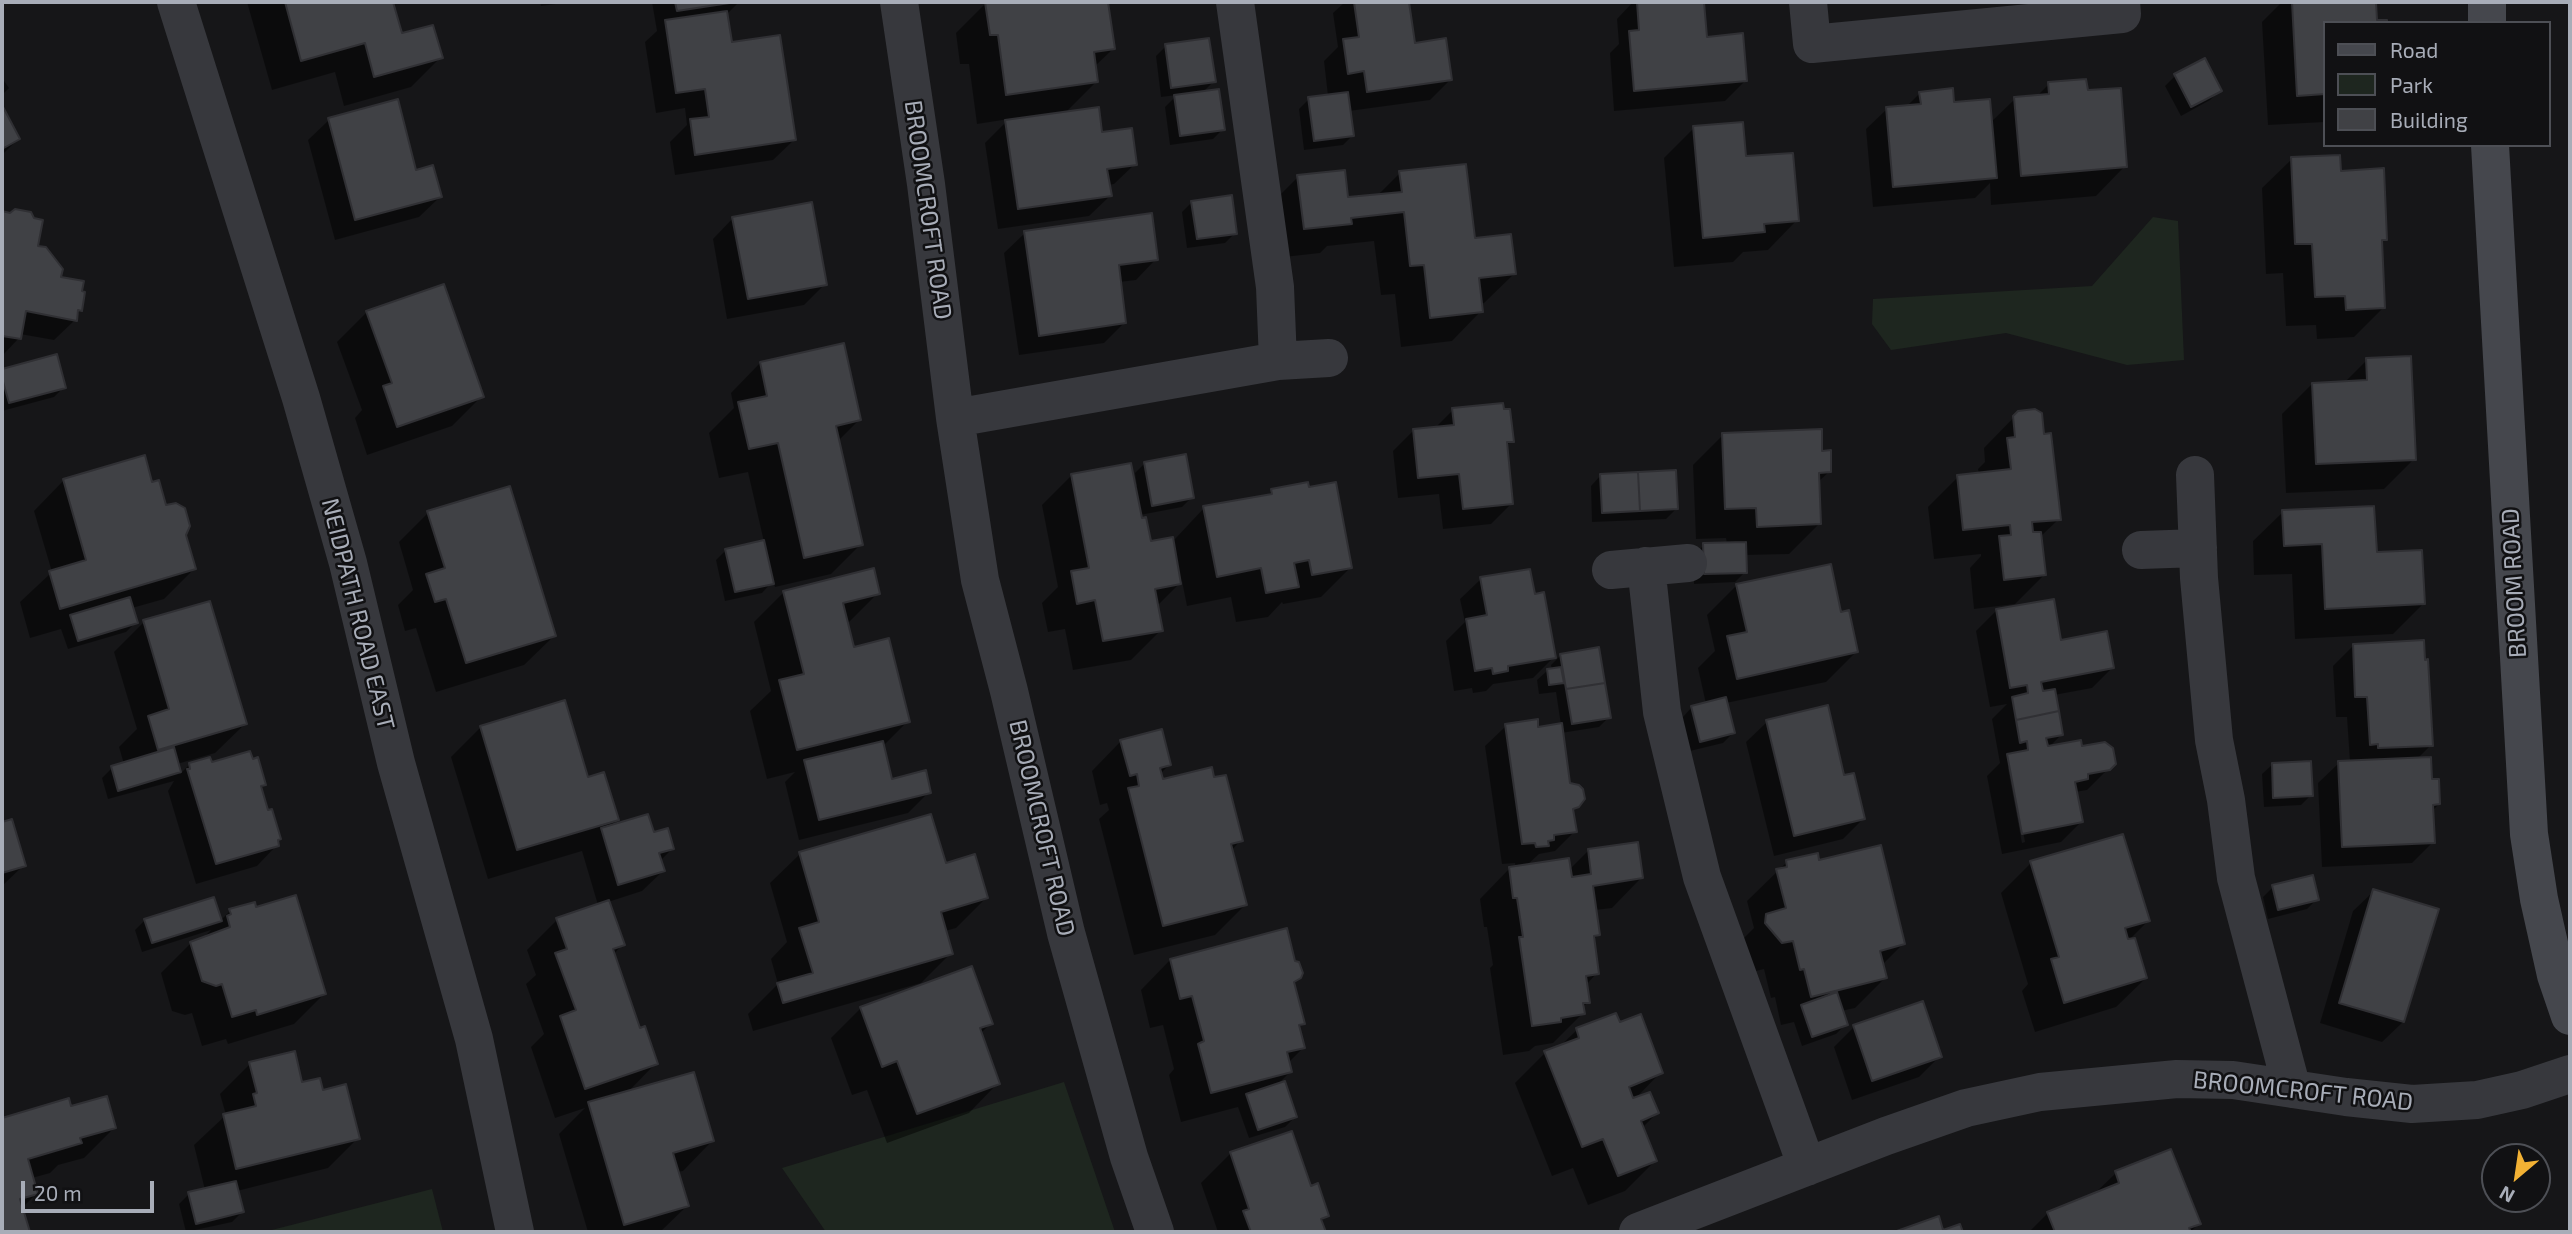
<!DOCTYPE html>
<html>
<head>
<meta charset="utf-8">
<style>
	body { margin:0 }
	#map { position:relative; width:2572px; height:1234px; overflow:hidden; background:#161618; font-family:"Exo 2",sans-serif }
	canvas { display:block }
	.frame { position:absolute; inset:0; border:4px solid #a8adb8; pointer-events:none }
	.legend { position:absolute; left:2323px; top:21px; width:228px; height:126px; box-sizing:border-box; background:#111113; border:2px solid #4d4f55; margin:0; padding:9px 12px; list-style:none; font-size:21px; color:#a8adb8 }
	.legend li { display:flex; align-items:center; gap:14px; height:35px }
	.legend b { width:35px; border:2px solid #4d4f55 }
	.north { position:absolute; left:2481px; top:1143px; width:70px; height:70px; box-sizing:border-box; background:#111113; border:2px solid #4d4f55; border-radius:50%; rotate:209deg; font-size:19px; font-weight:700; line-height:28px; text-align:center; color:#a8adb8 }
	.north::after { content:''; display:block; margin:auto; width:24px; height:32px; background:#f2b134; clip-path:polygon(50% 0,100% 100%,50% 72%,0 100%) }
	.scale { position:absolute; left:21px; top:1181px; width:133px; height:32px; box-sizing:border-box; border:4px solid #a8adb8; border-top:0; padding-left:9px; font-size:21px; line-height:24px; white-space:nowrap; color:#a8adb8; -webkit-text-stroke:5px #111113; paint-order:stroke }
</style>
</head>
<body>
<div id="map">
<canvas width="2572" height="1234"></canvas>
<div class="frame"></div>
<ul class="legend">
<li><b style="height:9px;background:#45474d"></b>Road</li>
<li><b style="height:19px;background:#1e261f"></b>Park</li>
<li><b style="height:19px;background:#404145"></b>Building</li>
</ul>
<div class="north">N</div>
<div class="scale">20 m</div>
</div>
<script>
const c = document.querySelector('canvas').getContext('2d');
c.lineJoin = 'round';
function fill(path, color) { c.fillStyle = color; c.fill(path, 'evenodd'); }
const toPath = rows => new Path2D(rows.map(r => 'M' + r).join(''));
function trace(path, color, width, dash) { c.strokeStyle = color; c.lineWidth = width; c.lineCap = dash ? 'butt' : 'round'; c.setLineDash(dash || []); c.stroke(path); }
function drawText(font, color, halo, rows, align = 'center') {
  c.font = font + ' "Exo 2",sans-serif'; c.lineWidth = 5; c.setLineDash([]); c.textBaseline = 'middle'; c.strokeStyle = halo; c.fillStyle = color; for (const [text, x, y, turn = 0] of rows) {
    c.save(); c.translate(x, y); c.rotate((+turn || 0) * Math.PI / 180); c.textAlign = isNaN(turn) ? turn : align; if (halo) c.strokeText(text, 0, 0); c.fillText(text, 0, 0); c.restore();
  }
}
const green = toPath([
	[2153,217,2178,221,2184,360,2127,365,2006,333,1891,350,1872,324,1873,299,2092,286],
	[1064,1082,1115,1232,826,1232,782,1168],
	[432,1189,443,1232,264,1232]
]);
const shadow = toPath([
	[247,2,391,2,400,35,441,57,411,87,344,106,335,72,272,90],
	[540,2,571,2,541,6],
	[652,2,739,2,726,15,730,44,794,140,773,160,675,175,670,142,687,125,685,108,656,113,645,42,657,31],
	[987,2,1106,2,1113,49,1094,67,1096,82,1064,114,1101,134,1135,164,1114,184,1108,185,1110,196,1089,216,998,229,985,143,1009,119,977,124,969,64,960,64,956,33],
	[1345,2,1407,2,1413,45,1450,80,1430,100,1349,111,1353,135,1343,145,1304,150,1299,109,1309,99,1328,96,1324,61,1338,47,1333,13],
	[1633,2,1702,2,1705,38,1746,80,1725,101,1614,111,1610,53,1619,44,1617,19],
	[2282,2,2374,2,2375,22,2325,23,2325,122,2268,125,2262,22],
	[1166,46,1214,81,1202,93,1223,129,1213,139,1170,145,1165,107,1177,95,1161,97,1156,56],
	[2175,76,2220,90,2210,100,2181,116,2165,86],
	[2,78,9,88,2,95,4,100,2,103],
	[2049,84,2086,92,2125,166,2096,196,1991,205,1990,183,1975,198,1873,207,1866,129,1887,109,1906,107,1920,93,1952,104,1990,123,2015,99,2036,97],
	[2,109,18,139,2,155],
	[329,120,415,172,440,197,419,217,335,240,308,140],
	[1694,128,1745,158,1797,220,1768,250,1743,252,1733,262,1674,267,1664,158],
	[2292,159,2339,173,2385,239,2381,243,2384,307,2354,337,2317,339,2316,325,2286,326,2283,273,2266,274,2262,188],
	[1400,173,1514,274,1484,303,1481,304,1481,311,1452,341,1401,347,1395,294,1381,295,1374,241,1327,246,1320,253,1275,258,1268,207,1298,177,1347,199,1377,196],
	[1192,202,1235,233,1225,243,1187,248,1182,212],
	[2,213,10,214,36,247,80,310,75,320,54,340,20,334,19,338,2,356],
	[733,218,825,284,804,305,727,319,713,239],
	[1025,233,1156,259,1136,280,1119,282,1124,323,1104,343,1019,355,1004,253],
	[367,312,482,396,452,426,367,455,355,418,362,410,337,342],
	[56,356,64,387,54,397,2,411,2,370],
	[2367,360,2414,459,2384,489,2286,493,2282,414,2312,384,2344,383],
	[760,363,859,420,838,441,861,544,831,574,775,587,773,581,762,593,725,601,716,560,726,550,764,542,748,472,719,478,709,433,734,408,731,393],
	[1453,410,1512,441,1505,447,1511,504,1491,524,1443,529,1439,494,1398,498,1393,451,1413,431,1434,429],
	[2019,412,2059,519,2040,537,2045,574,2015,604,1974,609,1970,568,1981,556,1981,554,1934,559,1928,507,1958,477,1979,474,1978,469,1985,462,1984,448],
	[1723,435,1820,453,1830,471,1817,483,1819,524,1789,554,1744,555,1745,572,1735,582,1694,584,1694,555,1704,545,1727,544,1726,538,1696,539,1693,465],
	[143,457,151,484,184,535,194,569,164,599,132,608,136,622,126,632,68,649,61,629,30,638,20,602,52,572,34,511,63,481],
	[1145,463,1192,497,1182,507,1140,515,1150,544,1175,539,1204,508,1266,497,1272,491,1351,567,1321,597,1283,604,1282,602,1268,617,1236,622,1231,597,1187,606,1182,581,1156,607,1161,630,1131,660,1073,670,1065,629,1048,632,1042,603,1058,587,1042,505,1072,475,1137,486,1135,473],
	[1601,475,1676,509,1666,519,1592,522,1591,486],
	[2283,512,2375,554,2423,604,2393,634,2295,639,2292,574,2254,575,2253,541],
	[428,513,554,636,524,665,436,692,416,628,405,631,398,605,413,590,399,542],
	[1481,579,1534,596,1554,657,1533,678,1493,684,1486,691,1473,693,1472,688,1454,691,1446,641,1465,622,1460,599],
	[1737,585,1840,614,1856,652,1826,682,1726,703,1733,733,1723,743,1690,751,1682,718,1692,707,1706,704,1698,668,1715,651,1707,615],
	[784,592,878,593,847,624,853,649,908,721,882,747,891,781,929,792,908,813,799,840,785,782,795,772,767,779,750,711,771,691,754,622],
	[1996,611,2112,668,2092,688,2054,695,2062,734,2048,748,2081,748,2114,763,2087,790,2075,792,2081,822,2061,842,2002,854,1987,776,2000,763,1992,719,2007,704,1990,707,1976,631],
	[2011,765,2025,842,2022,843,2008,768],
	[144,622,245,724,215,753,177,764,180,774,190,764,211,764,264,784,260,788,277,845,257,866,196,884,168,791,174,781,108,799,102,778,112,768,124,764,119,747,137,729,114,652],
	[2354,645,2431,745,2417,759,2430,781,2439,804,2432,811,2433,842,2412,863,2322,867,2318,783,2339,763,2350,762,2347,717,2336,717,2333,666],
	[1561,655,1609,717,1599,727,1561,733,1568,784,1577,806,1572,811,1575,831,1555,851,1539,854,1526,866,1569,870,1588,851,1641,878,1612,908,1595,910,1599,934,1592,941,1597,973,1586,985,1588,1002,1582,1008,1583,1013,1553,1043,1535,1046,1529,1051,1503,1055,1490,968,1493,965,1487,927,1484,927,1480,899,1509,869,1516,868,1515,863,1502,864,1485,746,1506,726,1537,729,1561,725,1556,692,1539,694,1537,680,1548,670,1552,670,1551,665],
	[1767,722,1843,777,1863,819,1843,839,1774,856,1746,742],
	[481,727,587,779,617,820,609,828,653,835,672,849,660,861,663,871,642,891,608,902,623,944,613,955,638,1030,656,1063,627,1093,712,1141,683,1171,677,1172,687,1206,660,1232,588,1232,559,1134,585,1108,555,1118,531,1047,544,1034,526,984,536,975,527,950,557,920,598,905,582,851,488,879,451,757],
	[1121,741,1169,765,1160,774,1162,781,1241,840,1231,851,1245,905,1215,935,1134,955,1099,819,1109,810,1107,803,1100,805,1092,771],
	[2273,764,2311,795,2301,805,2264,807,2262,774],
	[11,821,24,865,2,886,2,823],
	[800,854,944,865,986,898,956,928,945,931,951,953,921,983,753,1031,748,1014,778,984,771,959,787,942,770,883],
	[1787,862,1818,862,1903,944,1882,965,1885,978,1855,1008,1841,1011,1846,1024,1836,1034,1802,1046,1794,1022,1781,1025,1775,997,1771,998,1764,969,1752,972,1736,946,1754,928,1747,901],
	[2031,863,2148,921,2127,942,2146,978,2116,1007,2035,1032,2022,991,2028,984,2001,893],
	[2273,887,2317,899,2307,909,2268,919,2263,897],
	[2374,891,2403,1022,2382,1042,2320,1023,2353,911],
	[255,909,324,994,294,1024,228,1044,226,1039,202,1046,192,1013,185,1015,172,1011,161,973,191,943,202,939,211,930,142,952,135,930,145,920,220,921,230,911],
	[1170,960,1299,977,1293,984,1303,1023,1298,1028,1303,1048,1288,1063,1290,1072,1277,1085,1295,1117,1285,1127,1249,1138,1238,1107,1181,1122,1169,1075,1174,1069,1163,1025,1150,1028,1141,990],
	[861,1008,991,1023,980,1034,998,1083,969,1113,887,1143,867,1090,852,1095,831,1038],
	[1619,1024,1661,1072,1634,1100,1657,1113,1642,1128,1655,1161,1625,1191,1588,1205,1573,1168,1552,1176,1515,1083,1545,1053,1559,1047,1577,1030],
	[1854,1027,1940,1056,1919,1077,1852,1100,1834,1047],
	[250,1064,322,1092,358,1138,328,1168,237,1191,242,1212,232,1222,186,1232,179,1204,189,1194,205,1190,194,1145,226,1115,220,1094],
	[67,1100,69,1108,114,1128,84,1158,58,1165,50,1173,32,1178,36,1194,21,1209,28,1232,2,1232,2,1119],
	[1231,1153,1310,1188,1327,1215,1321,1221,1324,1232,1218,1232,1201,1183],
	[2116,1173,2199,1224,2190,1232,2029,1232,2048,1213,2093,1195]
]);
const building = toPath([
	[285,2,393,2,402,33,433,25,443,58,374,77,365,43,301,61,285,2],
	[675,2,736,2,677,11,675,2],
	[985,2,1108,2,1115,49,1094,52,1098,82,1006,95,998,35,990,35,985,2],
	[1354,2,1409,2,1415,43,1446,38,1452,80,1367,92,1364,71,1348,74,1343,39,1359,37,1354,2],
	[1637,2,1704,2,1707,37,1743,33,1747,81,1634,91,1629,31,1639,30,1637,2],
	[2292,2,2376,2,2377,20,2387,20,2387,23,2325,23,2325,94,2297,96,2292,2],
	[727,11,732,42,780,35,796,140,695,155,690,119,709,117,705,89,676,93,665,20,727,11],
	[1209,38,1216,82,1171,88,1165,44,1209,38],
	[2205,58,2222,91,2191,107,2174,74,2205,58],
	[2086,79,2088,90,2121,88,2127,167,2021,176,2014,97,2049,94,2048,82,2086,79],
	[1953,88,1954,102,1990,99,1997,178,1893,187,1886,107,1921,104,1919,92,1953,88],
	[1219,89,1225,130,1180,136,1174,95,1219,89],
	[1348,92,1354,136,1314,141,1308,97,1348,92],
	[398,99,416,170,433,165,442,197,355,220,328,118,398,99],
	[2,105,20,139,2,149,2,105],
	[1099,107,1102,132,1132,128,1137,165,1107,169,1112,196,1018,209,1005,120,1099,107],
	[1743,122,1746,156,1793,153,1799,221,1764,224,1765,232,1703,238,1693,126,1743,122],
	[2340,155,2341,171,2384,168,2387,240,2382,240,2385,308,2346,310,2345,296,2315,297,2312,244,2295,244,2291,157,2340,155],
	[1466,164,1475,238,1511,234,1516,274,1479,278,1483,312,1430,318,1424,265,1410,266,1404,212,1351,218,1352,224,1304,229,1297,175,1345,170,1348,197,1402,192,1399,171,1466,164],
	[1232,195,1237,234,1197,239,1191,201,1232,195],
	[812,202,827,285,748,299,732,217,812,202],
	[15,209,31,212,34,218,43,220,38,246,46,247,63,269,61,277,84,281,82,291,85,292,82,311,78,310,77,321,26,311,21,339,2,336,2,211,10,213,15,209],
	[1152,213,1158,260,1119,265,1126,323,1039,336,1024,231,1152,213],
	[444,284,484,397,397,427,383,386,392,383,366,311,444,284],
	[844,343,861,420,836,426,863,545,804,558,778,443,749,449,738,402,767,396,760,362,844,343],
	[57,354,66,388,9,403,2,378,2,369,57,354],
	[2411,356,2416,460,2316,464,2312,383,2367,380,2366,358,2411,356],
	[1503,403,1504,409,1510,409,1514,442,1507,442,1513,504,1463,509,1459,474,1418,478,1413,429,1454,425,1452,408,1503,403],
	[2035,409,2042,413,2044,434,2051,433,2061,520,2032,522,2033,532,2041,532,2046,575,2004,580,1999,536,2011,535,2010,525,1963,530,1957,475,2011,469,2007,438,2015,437,2013,416,2018,411,2035,409],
	[1822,429,1822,451,1831,450,1831,472,1819,473,1821,524,1757,527,1756,508,1725,509,1722,433,1822,429],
	[1186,454,1194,498,1152,506,1144,462,1186,454],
	[145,455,152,482,159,480,166,505,176,503,185,508,190,526,186,535,196,569,60,609,49,571,86,560,63,479,145,455],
	[1131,463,1142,518,1146,517,1151,541,1173,537,1181,584,1155,589,1163,631,1103,641,1095,600,1077,604,1071,571,1089,568,1071,474,1131,463],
	[1676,470,1678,509,1640,511,1638,472,1676,470],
	[1638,472,1640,511,1602,513,1600,474,1638,472],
	[1308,482,1309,487,1336,482,1352,568,1312,575,1309,560,1294,563,1299,587,1266,593,1261,568,1217,577,1203,506,1272,494,1271,489,1308,482],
	[510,486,556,636,466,663,446,599,435,602,426,574,445,568,427,511,510,486],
	[2374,506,2377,552,2422,550,2425,604,2325,609,2322,544,2284,546,2282,510,2374,506],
	[764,540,774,584,735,592,725,549,764,540],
	[1746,542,1747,573,1704,574,1703,543,1746,542],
	[1831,564,1841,612,1849,610,1858,652,1737,679,1727,636,1747,632,1736,584,1831,564],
	[874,568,880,594,843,603,854,647,889,638,910,722,797,750,779,680,804,674,783,591,874,568],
	[1530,569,1535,594,1544,592,1556,658,1508,666,1508,671,1493,674,1492,668,1475,671,1466,619,1487,615,1480,577,1530,569],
	[130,597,138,623,78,641,70,615,130,597],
	[2054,599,2061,640,2107,631,2114,668,2041,682,2043,691,2055,689,2059,711,2016,720,2012,697,2028,693,2027,685,2010,688,1996,609,2054,599],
	[210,601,247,724,158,750,148,716,169,709,143,620,210,601],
	[2424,640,2425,660,2428,659,2433,746,2378,748,2378,744,2370,745,2367,697,2355,697,2353,644,2424,640],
	[1599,647,1605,683,1566,689,1560,654,1599,647],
	[1561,667,1564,683,1549,685,1547,669,1561,667],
	[1605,683,1611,718,1572,724,1566,689,1605,683],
	[1726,697,1735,733,1700,742,1691,706,1726,697],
	[565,700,588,777,604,772,619,820,517,850,480,726,565,700],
	[1828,705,1844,775,1854,773,1865,819,1794,836,1766,720,1828,705],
	[2059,711,2063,735,2046,738,2048,746,2081,740,2082,746,2105,742,2113,748,2116,764,2110,770,2088,774,2088,779,2075,782,2083,822,2022,834,2007,754,2028,750,2027,741,2020,743,2016,720,2059,711],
	[1538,719,1538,727,1562,723,1570,783,1579,785,1583,789,1585,799,1579,807,1573,809,1577,832,1554,835,1554,840,1548,841,1549,846,1536,847,1535,843,1522,844,1505,724,1538,719],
	[1162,729,1171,765,1160,768,1163,779,1212,767,1214,777,1226,775,1243,841,1231,844,1247,905,1163,926,1128,788,1139,786,1137,774,1130,776,1120,740,1162,729],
	[883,741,892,779,926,770,931,793,819,820,804,760,883,741],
	[174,747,181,772,118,791,111,766,174,747],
	[250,751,253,759,258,757,266,785,261,786,268,810,272,809,281,839,278,840,279,846,216,864,187,769,190,769,189,763,210,757,212,762,250,751],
	[2431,757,2432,779,2439,779,2440,804,2433,805,2435,843,2342,847,2338,761,2431,757],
	[2311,761,2313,796,2273,798,2272,763,2311,761],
	[648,814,654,832,668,828,674,849,659,853,665,871,618,885,601,828,648,814],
	[931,814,946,863,975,854,988,898,941,912,953,954,783,1003,777,983,813,973,799,928,819,922,799,852,931,814],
	[12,819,26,866,2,873,2,822,12,819],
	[2123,834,2150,921,2125,928,2128,939,2135,938,2147,978,2064,1003,2051,959,2059,957,2030,861,2123,834],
	[1638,842,1643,878,1593,886,1600,935,1594,936,1599,974,1586,976,1590,1003,1583,1003,1585,1014,1561,1018,1561,1022,1532,1026,1519,937,1523,937,1517,898,1513,898,1509,867,1569,858,1572,877,1591,874,1588,849,1638,842],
	[1881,845,1905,944,1880,951,1887,978,1811,997,1804,969,1800,970,1793,941,1782,943,1765,923,1766,914,1786,908,1776,869,1787,867,1786,860,1818,853,1819,860,1881,845],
	[2313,875,2319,900,2278,910,2272,885,2313,875],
	[2373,889,2439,909,2404,1022,2339,1003,2373,889],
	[296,895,326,994,257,1015,256,1010,232,1017,222,984,216,986,202,981,190,942,230,927,227,916,231,914,229,909,255,902,256,907,296,895],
	[214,897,222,921,152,943,144,919,214,897],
	[609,900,625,945,613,949,640,1028,645,1026,658,1064,585,1089,560,1016,576,1010,555,953,567,949,556,918,609,900],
	[1287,928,1295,961,1299,962,1303,973,1301,978,1294,982,1305,1024,1299,1025,1305,1048,1287,1052,1292,1072,1211,1093,1198,1044,1204,1041,1192,996,1180,999,1170,959,1287,928],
	[972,966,993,1024,980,1028,1000,1084,917,1114,897,1061,882,1067,860,1007,972,966],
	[1837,992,1848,1025,1812,1037,1801,1005,1837,992],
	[1923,1001,1942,1057,1872,1081,1853,1025,1923,1001],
	[1616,1013,1620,1022,1641,1014,1663,1073,1629,1087,1633,1098,1650,1092,1659,1113,1641,1121,1657,1161,1618,1176,1603,1139,1582,1147,1544,1051,1579,1038,1576,1028,1616,1013],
	[295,1051,302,1082,320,1078,323,1090,346,1084,360,1139,236,1169,223,1114,256,1106,253,1094,257,1093,249,1062,295,1051],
	[694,1072,714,1141,673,1153,689,1206,624,1225,588,1102,694,1072],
	[1285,1081,1297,1117,1258,1130,1246,1094,1285,1081],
	[107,1096,116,1128,80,1138,82,1143,28,1159,38,1194,20,1199,30,1232,2,1232,2,1118,69,1098,71,1106,107,1096],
	[1292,1131,1311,1186,1318,1183,1329,1216,1321,1219,1326,1232,1251,1232,1243,1211,1249,1209,1230,1152,1292,1131],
	[2171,1149,2201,1224,2189,1228,2191,1232,2055,1232,2047,1212,2119,1183,2115,1171,2171,1149],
	[236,1181,244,1212,196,1224,188,1192,236,1181],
	[1939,1216,1943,1230,1960,1224,1963,1232,1894,1232,1939,1216]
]);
const street = toPath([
	[176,2,301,398,348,563,396,763,474,1039,515,1232],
	[899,2,926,184,955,418,980,580,1009,691,1066,933,1129,1157,1155,1232],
	[1235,2,1275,287,1278,361],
	[1808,2,1812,44,2122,14,2121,2],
	[955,418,1278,361,1329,358],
	[2195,475,2199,578,2214,740,2226,800,2236,878,2292,1089],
	[2141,550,2198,548],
	[1646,566,1662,712,1702,877,1807,1167],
	[1611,570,1688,563],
	[1638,1232,1886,1136,1966,1108,2040,1092,2177,1079,2233,1080,2346,1097,2412,1104,2477,1100,2522,1090,2570,1074]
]);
const secondary = toPath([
	[2487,2,2487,23],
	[2490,145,2529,834,2539,899,2556,975,2570,1016]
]);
const streetNames = [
	["BROOMCROFT ROAD",928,210,82],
	["BROOM ROAD",2514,583,-93],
	["NEIDPATH ROAD EAST",358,614,76],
	["BROOMCROFT ROAD",1042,828,77],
	["BROOMCROFT ROAD",2303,1091,6]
];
fill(green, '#1e261f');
fill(shadow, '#0007');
fill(building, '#404145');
trace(building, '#303034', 2);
trace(street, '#37383d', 38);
trace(secondary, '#45474d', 38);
drawText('24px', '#a8adb8', '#111113', streetNames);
</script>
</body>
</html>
